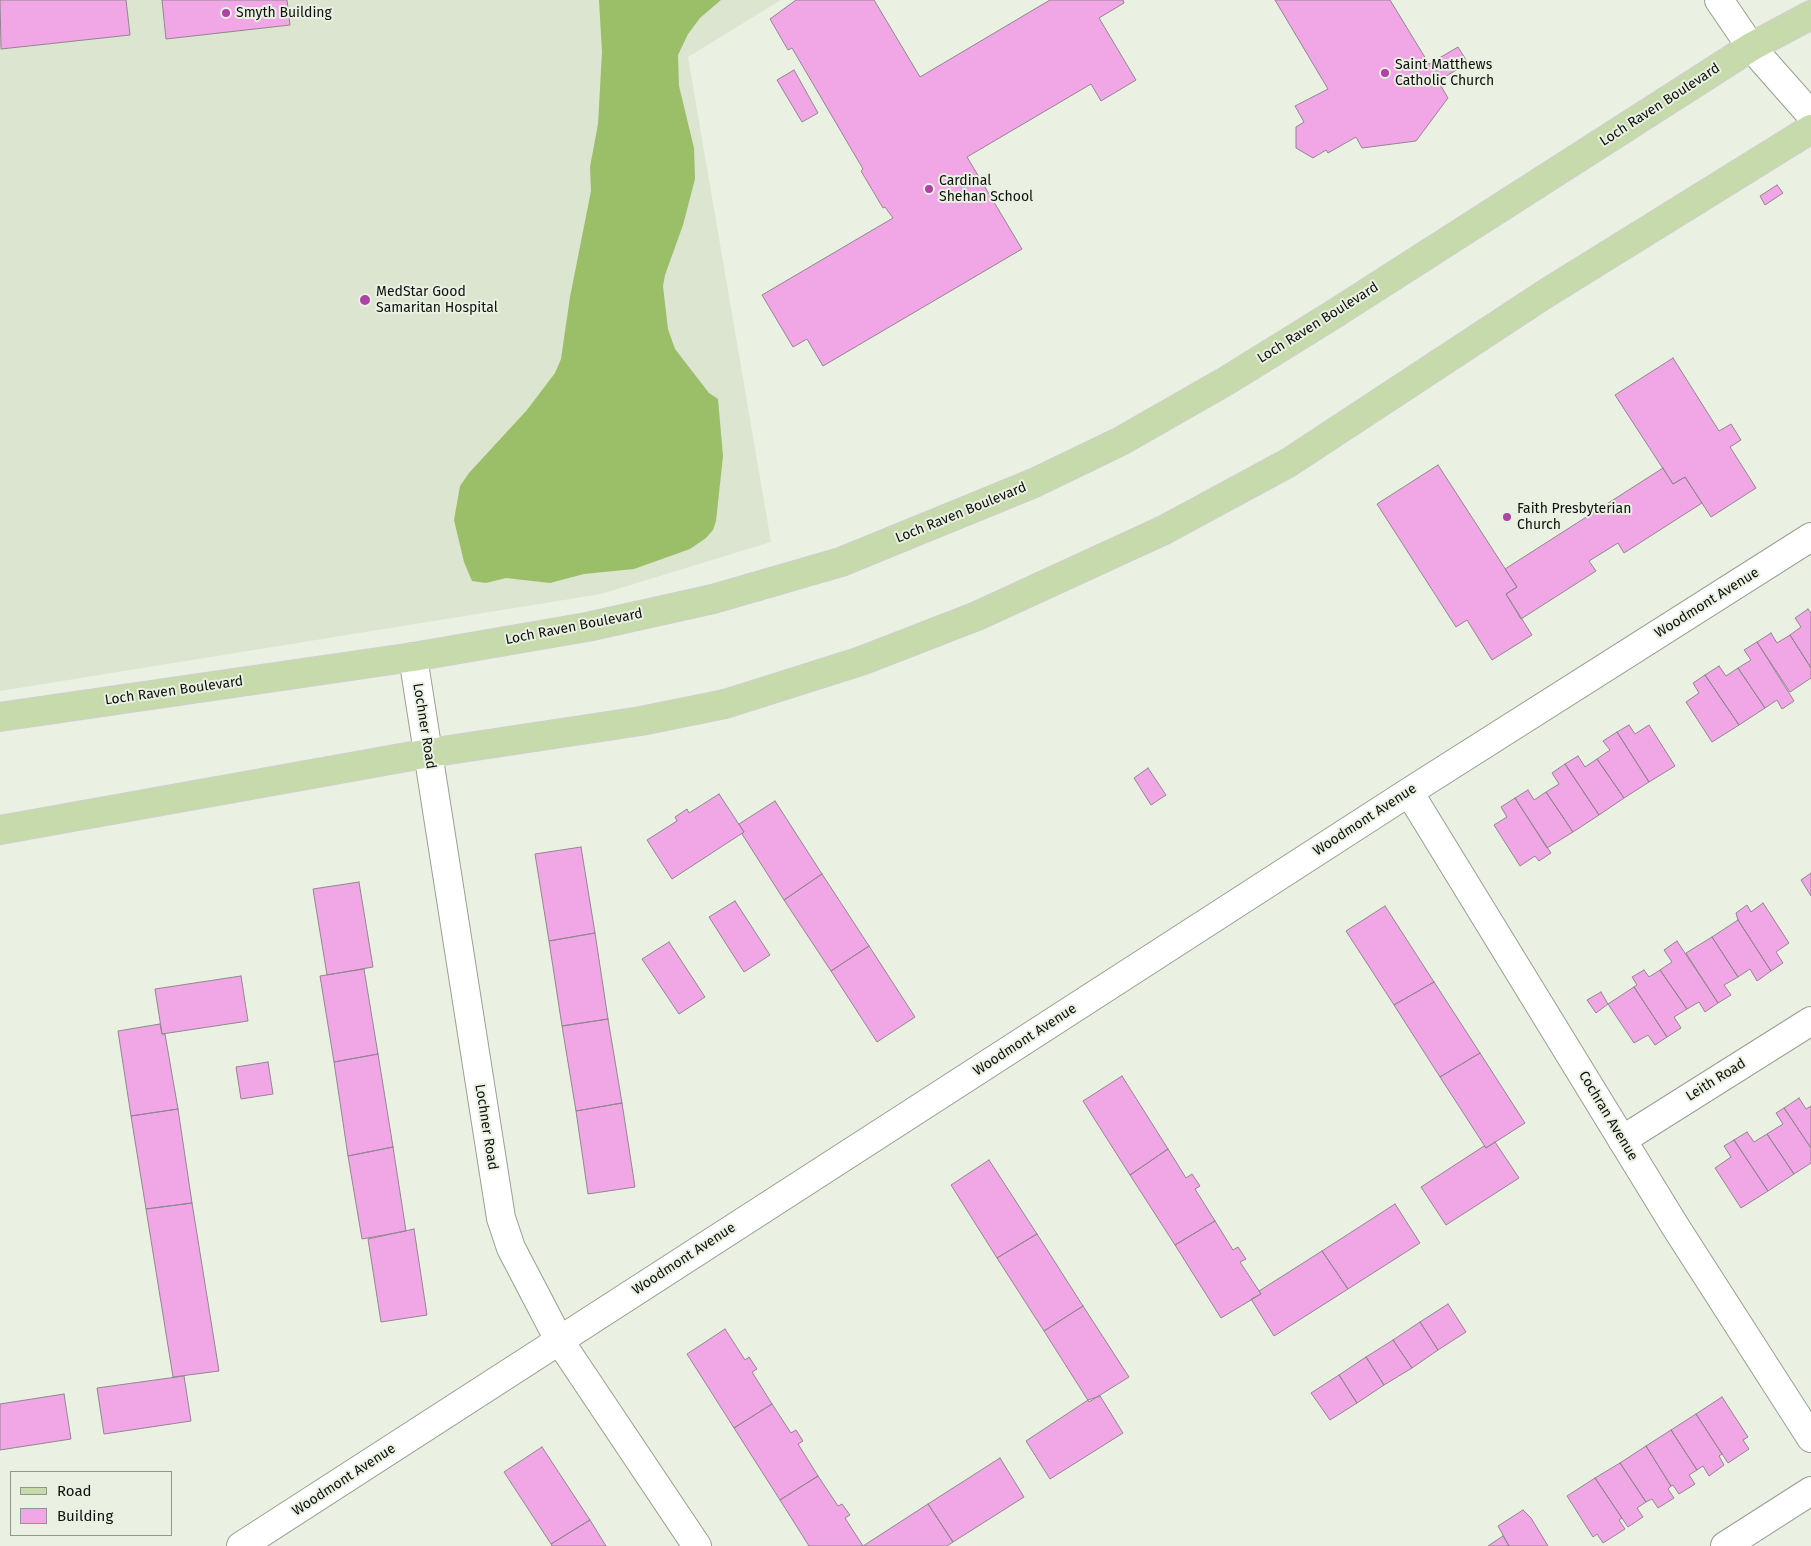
<!DOCTYPE html>
<html>
<head>
<meta charset="utf-8">
<style>
	body { margin:0 }
	#map { position:relative; width:1811px; height:1546px; overflow:hidden; background:#eaf1e3; font-family:"Fira Sans",sans-serif }
	canvas { display:block }
	.legend { position:absolute; left:10px; top:1471px; width:162px; height:65px; box-sizing:border-box; background:#eaf1e3; border:1px solid #92978d; margin:0; padding:6px 9px; list-style:none; font-size:15px; color:#0e100b }
	.legend li { display:flex; align-items:center; gap:10px; height:25px }
	.legend b { width:25px; border:1px solid #92978d }
</style>
</head>
<body>
<div id="map">
<canvas width="1811" height="1546"></canvas>
<ul class="legend">
<li><b style="height:6px;background:#c7daac"></b>Road</li>
<li><b style="height:14px;background:#f1a7e6"></b>Building</li>
</ul>
</div>
<script>
const c = document.querySelector('canvas').getContext('2d');
c.lineJoin = 'round';
function fill(path, color) { c.fillStyle = color; c.fill(path, 'evenodd'); }
const toPath = rows => new Path2D(rows.map(r => 'M' + r).join(''));
function trace(path, color, width, dash) { c.strokeStyle = color; c.lineWidth = width; c.lineCap = dash ? 'butt' : 'round'; c.setLineDash(dash || []); c.stroke(path); }
function drawText(font, color, halo, rows, align = 'center') {
  c.font = font + ' "Fira Sans",sans-serif'; c.lineWidth = 4; c.setLineDash([]); c.textBaseline = 'middle'; c.strokeStyle = halo; c.fillStyle = color; for (const [text, x, y, turn = 0] of rows) {
    c.save(); c.translate(x, y); c.rotate((+turn || 0) * Math.PI / 180); c.textAlign = isNaN(turn) ? turn : align; if (halo) c.strokeText(text, 0, 0); c.fillText(text, 0, 0); c.restore();
  }
}
const built = toPath([
	[0,0,781,0,688,57,771,542,601,594,0,691]
]);
const forest = toPath([
	[599,0,721,0,700,18,688,34,678,55,679,86,694,148,695,179,683,225,665,275,663,286,668,329,675,349,709,393,718,399,723,456,716,521,713,530,706,538,690,549,634,569,584,574,550,583,506,578,486,583,472,581,464,562,454,520,460,486,469,473,527,410,555,373,561,359,570,297,591,191,590,167,598,124,602,52]
]);
const building = toPath([
	[0,0,126,0,130,35,1,49,0,0],
	[162,0,287,0,290,25,166,39,162,0],
	[796,0,874,0,920,77,1050,0,1123,0,1124,3,1099,18,1136,80,1101,101,1091,84,967,157,1022,249,823,366,807,339,793,347,762,295,893,218,885,207,883,208,861,171,863,169,792,48,788,50,770,19,796,0],
	[1275,0,1390,0,1429,64,1458,47,1468,63,1438,81,1448,98,1416,141,1362,148,1356,137,1328,153,1326,150,1313,158,1296,148,1296,127,1304,122,1295,106,1328,89,1275,0],
	[794,70,818,113,802,122,777,80,794,70],
	[1777,185,1783,193,1765,205,1760,196,1777,185],
	[1673,358,1719,431,1731,424,1741,440,1730,447,1756,488,1711,517,1685,477,1673,484,1615,395,1673,358],
	[1438,465,1517,587,1506,594,1532,635,1492,660,1467,620,1456,627,1377,504,1438,465],
	[1663,468,1673,484,1685,477,1702,503,1624,553,1618,543,1589,561,1596,571,1521,619,1506,594,1517,587,1505,569,1663,468],
	[1808,609,1811,613,1811,668,1790,635,1801,627,1795,618,1808,609],
	[1771,633,1777,643,1790,635,1811,668,1811,678,1790,692,1757,642,1771,633],
	[1757,642,1794,701,1782,709,1777,700,1765,708,1738,668,1751,660,1744,650,1757,642],
	[1719,666,1726,676,1738,668,1765,708,1739,725,1705,675,1719,666],
	[1705,675,1739,725,1712,742,1686,702,1699,693,1693,683,1705,675],
	[1629,725,1635,734,1649,725,1675,766,1649,782,1617,732,1629,725],
	[1617,732,1649,782,1624,798,1597,759,1610,750,1603,741,1617,732],
	[1578,756,1585,767,1597,759,1624,798,1599,815,1565,764,1578,756],
	[1565,764,1599,815,1573,832,1546,792,1559,784,1552,773,1565,764],
	[1148,768,1166,795,1151,805,1134,778,1148,768],
	[1528,790,1534,800,1546,792,1573,832,1547,848,1515,798,1528,790],
	[719,794,744,832,672,879,647,840,677,821,675,817,687,809,689,813,719,794],
	[1515,798,1551,853,1539,861,1535,856,1520,866,1494,825,1507,817,1501,807,1515,798],
	[775,801,822,874,784,900,742,834,744,832,739,824,775,801],
	[581,847,595,933,549,941,535,854,581,847],
	[1811,873,1811,896,1801,880,1811,873],
	[822,874,869,946,831,971,784,900,822,874],
	[359,882,373,967,327,975,313,889,359,882],
	[735,901,770,955,744,972,709,917,735,901],
	[1763,903,1789,943,1776,952,1783,963,1771,971,1738,920,1736,913,1747,905,1751,912,1763,903],
	[1385,906,1434,982,1394,1005,1346,931,1385,906],
	[1738,920,1771,971,1757,981,1750,969,1738,977,1712,937,1738,920],
	[595,933,608,1019,562,1026,549,941,595,933],
	[1712,937,1738,977,1724,985,1731,995,1718,1003,1686,953,1712,937],
	[1677,941,1718,1003,1705,1012,1699,1002,1687,1009,1660,970,1672,962,1664,950,1677,941],
	[669,942,705,997,679,1014,642,959,669,942],
	[869,946,915,1017,877,1042,831,971,869,946],
	[364,969,378,1054,334,1062,320,976,364,969],
	[1644,970,1649,977,1660,970,1687,1009,1674,1017,1681,1028,1667,1037,1634,987,1637,985,1632,977,1644,970],
	[241,976,248,1021,162,1034,155,989,241,976],
	[1434,982,1480,1053,1440,1077,1394,1005,1434,982],
	[1634,987,1667,1037,1655,1045,1648,1035,1634,1043,1608,1004,1634,987],
	[1601,992,1608,1004,1596,1013,1587,1000,1601,992],
	[608,1019,622,1103,576,1111,562,1026,608,1019],
	[160,1024,162,1034,165,1034,178,1109,131,1116,118,1031,160,1024],
	[1480,1053,1525,1123,1486,1148,1440,1077,1480,1053],
	[378,1054,393,1147,348,1156,334,1062,378,1054],
	[268,1062,273,1094,241,1099,236,1067,268,1062],
	[1122,1076,1168,1149,1130,1175,1083,1101,1122,1076],
	[1799,1098,1806,1109,1811,1106,1811,1148,1784,1108,1799,1098],
	[622,1103,635,1187,588,1194,576,1111,622,1103],
	[1784,1108,1811,1148,1811,1163,1794,1174,1767,1134,1783,1124,1776,1113,1784,1108],
	[178,1109,192,1203,146,1209,131,1116,178,1109],
	[1747,1132,1754,1142,1767,1134,1794,1174,1768,1191,1734,1140,1747,1132],
	[1734,1140,1768,1191,1741,1208,1715,1168,1731,1157,1724,1146,1734,1140],
	[1495,1142,1519,1178,1446,1225,1421,1187,1484,1146,1486,1148,1495,1142],
	[393,1147,406,1231,362,1239,348,1156,393,1147],
	[1168,1149,1186,1178,1192,1174,1200,1186,1195,1189,1215,1221,1175,1245,1130,1175,1168,1149],
	[989,1160,1037,1234,997,1258,951,1185,989,1160],
	[192,1203,219,1371,173,1377,146,1209,192,1203],
	[1395,1204,1420,1243,1348,1289,1322,1251,1395,1204],
	[1215,1221,1233,1250,1238,1247,1246,1259,1240,1262,1261,1294,1221,1318,1175,1245,1215,1221],
	[414,1229,427,1315,381,1322,368,1239,414,1229],
	[1037,1234,1083,1306,1044,1331,997,1258,1037,1234],
	[1322,1251,1348,1289,1274,1336,1251,1299,1261,1294,1259,1291,1322,1251],
	[1448,1304,1466,1332,1438,1350,1420,1322,1448,1304],
	[1083,1306,1129,1377,1089,1402,1044,1331,1083,1306],
	[1420,1322,1438,1350,1412,1368,1393,1340,1420,1322],
	[725,1329,745,1360,749,1357,757,1369,752,1372,772,1404,734,1428,687,1354,725,1329],
	[1393,1340,1412,1368,1384,1385,1366,1357,1393,1340],
	[1366,1357,1384,1385,1357,1403,1339,1375,1366,1357],
	[1339,1375,1357,1403,1330,1420,1311,1393,1339,1375],
	[184,1376,191,1421,104,1434,97,1388,184,1376],
	[64,1394,71,1439,0,1450,0,1404,64,1394],
	[1100,1396,1123,1433,1050,1479,1026,1441,1088,1400,1100,1396],
	[1722,1397,1748,1437,1743,1440,1749,1449,1728,1463,1696,1414,1722,1397],
	[772,1404,791,1433,796,1430,803,1441,798,1444,818,1476,780,1500,734,1428,772,1404],
	[1696,1414,1722,1454,1719,1456,1724,1465,1709,1476,1703,1466,1697,1470,1671,1430,1696,1414],
	[1671,1430,1697,1470,1689,1475,1695,1484,1679,1494,1673,1485,1671,1486,1646,1446,1671,1430],
	[1646,1446,1671,1486,1668,1489,1674,1498,1658,1508,1652,1499,1646,1502,1620,1463,1646,1446],
	[542,1447,590,1520,551,1544,504,1472,542,1447],
	[1000,1458,1024,1497,953,1542,928,1504,1000,1458],
	[1620,1463,1646,1502,1637,1508,1643,1517,1628,1527,1595,1478,1620,1463],
	[818,1476,838,1506,842,1504,850,1515,845,1518,863,1546,809,1546,780,1500,818,1476],
	[1595,1478,1622,1518,1619,1520,1625,1529,1603,1543,1597,1534,1593,1537,1567,1496,1595,1478],
	[928,1504,953,1542,947,1546,863,1546,928,1504],
	[1523,1510,1531,1518,1548,1546,1509,1546,1498,1526,1523,1510],
	[590,1520,606,1546,552,1546,551,1544,590,1520],
	[1503,1536,1509,1546,1488,1546,1503,1536]
]);
const street = toPath([
	[413,657,501,1218,511,1248,559,1340,697,1546],
	[1409,792,1675,1226,1811,1438],
	[1622,1140,1811,1021],
	[241,1546,1409,792,1811,537],
	[1725,1546,1811,1491]
]);
const secondary = toPath([
	[1719,0,1751,47,1811,115]
]);
const primary = toPath([
	[0,717,413,657,587,627,713,599,841,562,1034,483,1121,441,1226,381,1331,316,1751,47,1811,15],
	[0,830,429,753,641,721,725,704,861,661,977,616,1164,530,1288,463,1545,294,1811,129]
]);
const markers = [
	[226,13,5,"#ae43a4"],
	[1385,73,5,"#ae43a4"],
	[929,189,5,"#ae43a4"],
	[365,300,6,"#ae43a4"],
	[1507,517,5,"#ae43a4"]
];
const poiNames = [
	["Smyth Building",236,13],
	["Saint Matthews",1395,65],
	["Catholic Church",1395,81],
	["Cardinal",939,181],
	["Shehan School",939,197],
	["MedStar Good",376,292],
	["Samaritan Hospital",376,308],
	["Faith Presbyterian",1517,509],
	["Church",1517,525]
];
const streetNames = [
	["Loch Raven Boulevard",1660,105,-33],
	["Loch Raven Boulevard",1318,323,-32],
	["Loch Raven Boulevard",961,513,-22],
	["Woodmont Avenue",1707,603,-32],
	["Loch Raven Boulevard",574,627,-11],
	["Loch Raven Boulevard",174,691,-8],
	["Lochner Road",424,726,81],
	["Woodmont Avenue",1365,820,-33],
	["Woodmont Avenue",1025,1040,-33],
	["Leith Road",1716,1080,-32],
	["Cochran Avenue",1608,1116,59],
	["Lochner Road",486,1127,81],
	["Woodmont Avenue",684,1259,-33],
	["Woodmont Avenue",344,1480,-33]
];
fill(built, '#dbe5d0');
fill(forest, '#9bbe69');
fill(building, '#f1a7e6');
trace(building, '#91868f', 1);
trace(street, '#989e91', 30);
trace(secondary, '#989e91', 30);
trace(primary, '#cfcfce', 30);
trace(street, '#fff', 28);
trace(secondary, '#fff', 28);
trace(primary, '#c7daac', 28);
for (const [x, y, r, color] of markers) { const dot = new Path2D(); dot.arc(x, y, r, 0, 2 * Math.PI); c.fillStyle = color; c.fill(dot); trace(dot, '#eaf1e3', 2); }
drawText('14px', '#0e100b', '#eaf1e3', poiNames, 'left');
drawText('14px', '#0e100b', '#eaf1e3', streetNames);
</script>
</body>
</html>
